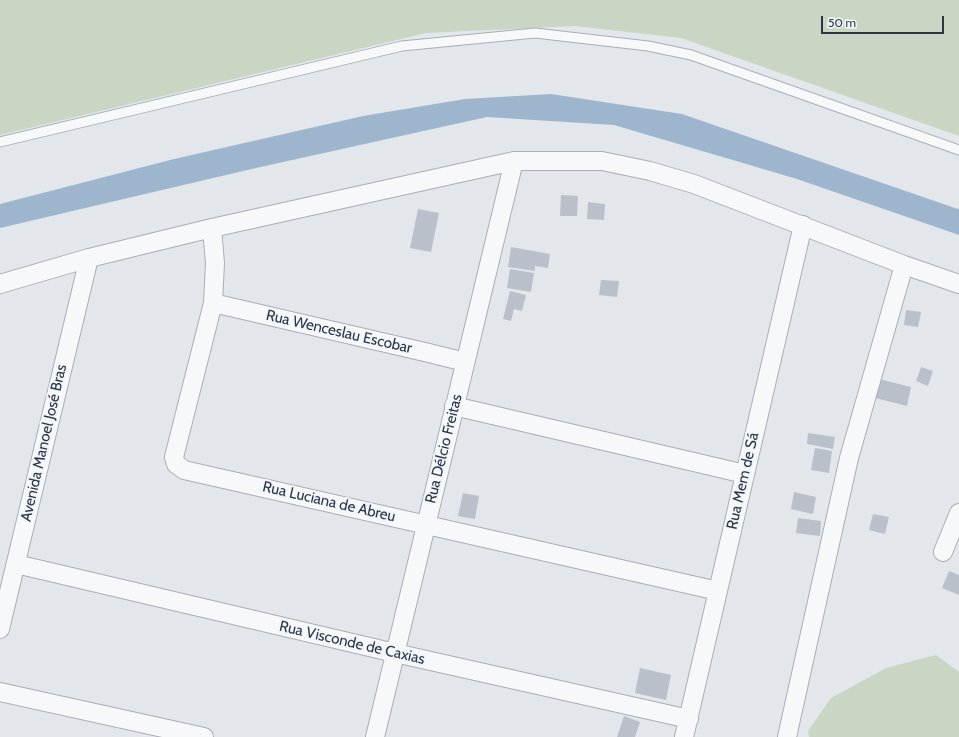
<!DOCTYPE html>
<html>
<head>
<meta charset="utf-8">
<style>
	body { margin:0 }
	#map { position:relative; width:959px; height:737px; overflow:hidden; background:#e3e7ec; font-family:Cabin,sans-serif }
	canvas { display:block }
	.scale { position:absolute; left:821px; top:16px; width:123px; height:18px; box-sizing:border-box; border:2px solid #2a3546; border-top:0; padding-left:5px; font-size:12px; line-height:14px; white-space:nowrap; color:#2a3546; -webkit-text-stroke:3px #f3f6f9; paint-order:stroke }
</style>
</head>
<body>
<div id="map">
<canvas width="959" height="737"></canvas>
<div class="scale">50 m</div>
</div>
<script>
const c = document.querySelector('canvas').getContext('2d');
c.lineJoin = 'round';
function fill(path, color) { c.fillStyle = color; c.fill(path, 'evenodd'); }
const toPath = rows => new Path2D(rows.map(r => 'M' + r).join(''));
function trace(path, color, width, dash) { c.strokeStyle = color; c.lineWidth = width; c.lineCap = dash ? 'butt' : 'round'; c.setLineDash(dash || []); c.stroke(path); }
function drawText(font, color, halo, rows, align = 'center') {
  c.font = font + ' Cabin,sans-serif'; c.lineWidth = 4; c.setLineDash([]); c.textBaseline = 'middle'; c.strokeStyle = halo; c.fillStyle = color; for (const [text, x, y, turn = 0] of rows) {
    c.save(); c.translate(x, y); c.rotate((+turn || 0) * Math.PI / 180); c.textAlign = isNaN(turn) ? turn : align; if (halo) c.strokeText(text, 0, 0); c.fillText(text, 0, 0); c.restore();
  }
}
const green = toPath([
	[0,0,959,0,959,136,681,38,575,26,426,33,0,135],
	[936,655,959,672,959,737,809,737,808,731,831,698,886,668]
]);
const water = toPath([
	[551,94,682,114,955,208,959,209,959,235,797,179,614,125,487,117,256,168,0,228,0,204,174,159,363,116,465,99]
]);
const building = toPath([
	[561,195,578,196,577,216,560,216],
	[588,202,605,204,604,220,587,219],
	[418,209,439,213,431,252,410,248],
	[511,247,550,254,548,268,535,266,535,271,508,267],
	[510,269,534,273,531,292,507,288],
	[601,280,619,281,617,297,599,295],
	[510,291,526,295,522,311,514,309,511,321,503,319],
	[906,310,921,312,918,327,904,325],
	[921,367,933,371,928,386,916,381],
	[879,379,911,387,907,406,875,398],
	[808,433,835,437,833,449,807,444],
	[815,448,832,451,829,473,811,470],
	[794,492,816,497,813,514,791,509],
	[463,493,479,496,475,519,458,516],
	[873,514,889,517,885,534,869,530],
	[798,518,821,521,820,536,796,533],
	[949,571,959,575,959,595,942,588],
	[640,668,671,675,666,700,635,693],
	[624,716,640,722,635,737,617,737]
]);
const lane = toPath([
	[0,142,402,46,535,33,648,46,691,55,959,150]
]);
const street = toPath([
	[212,228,215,263,213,303,174,457,176,464,184,470,718,591],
	[0,284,89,258,212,228,514,161,602,161,650,171,694,184,904,265,959,284],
	[213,303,429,353,465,362],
	[454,406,745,474],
	[943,552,959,513],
	[16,564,395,653,689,719],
	[0,629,89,258],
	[0,692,204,737],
	[375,737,514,161],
	[684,737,803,225],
	[787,737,849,458,904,265]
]);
const streetNames = [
	["Rua Wenceslau Escobar",339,332,13],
	["Avenida Manoel José Bras",44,443,-77],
	["Rua Délcio Freitas",444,449,-76],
	["Rua Mem de Sá",743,481,-77],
	["Rua Luciana de Abreu",329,502,13],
	["Rua Visconde de Caxias",352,643,13]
];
fill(green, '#c9d6c4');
fill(water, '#9db6cd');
fill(building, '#bac0ca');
trace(lane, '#a8aeb7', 11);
trace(street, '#a8aeb7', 20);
trace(lane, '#f7f8fa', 9);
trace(street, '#f7f8fa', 18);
drawText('15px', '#2a3546', '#f3f6f9', streetNames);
</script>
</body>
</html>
